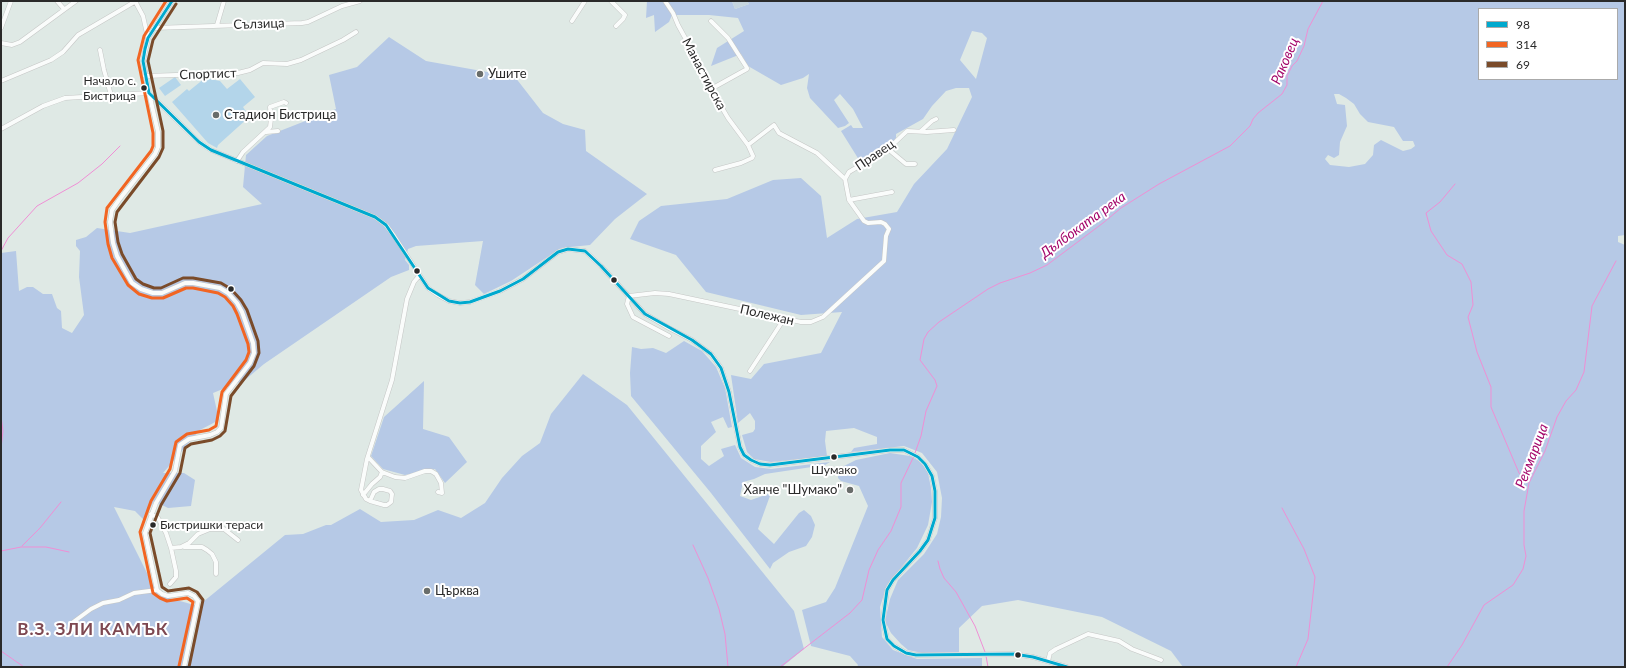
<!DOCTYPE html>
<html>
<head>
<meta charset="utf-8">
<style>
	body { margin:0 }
	#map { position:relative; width:1626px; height:668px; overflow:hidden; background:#dfe9e5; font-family:Lato,sans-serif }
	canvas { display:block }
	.frame { position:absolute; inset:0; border:2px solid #2a2a2a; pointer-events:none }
	.legend { position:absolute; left:1478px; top:8px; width:140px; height:72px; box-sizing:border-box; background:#fff; border:1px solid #aaa; margin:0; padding:5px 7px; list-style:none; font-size:12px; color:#2a2a2a }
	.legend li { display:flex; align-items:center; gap:8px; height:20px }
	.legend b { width:20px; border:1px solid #aaa }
</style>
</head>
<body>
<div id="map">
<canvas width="1626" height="668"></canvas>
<div class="frame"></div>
<ul class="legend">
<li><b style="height:5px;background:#00a9ce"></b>98</li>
<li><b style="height:5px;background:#f26522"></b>314</li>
<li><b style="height:5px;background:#7a4b2a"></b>69</li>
</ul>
</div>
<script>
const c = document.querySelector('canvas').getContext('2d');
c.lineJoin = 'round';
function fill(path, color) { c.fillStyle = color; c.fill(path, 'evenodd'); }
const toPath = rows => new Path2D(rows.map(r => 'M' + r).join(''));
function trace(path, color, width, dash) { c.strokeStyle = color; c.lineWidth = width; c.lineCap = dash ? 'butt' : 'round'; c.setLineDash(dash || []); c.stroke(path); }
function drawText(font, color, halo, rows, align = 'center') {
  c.font = font + ' Lato,sans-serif'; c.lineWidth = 4; c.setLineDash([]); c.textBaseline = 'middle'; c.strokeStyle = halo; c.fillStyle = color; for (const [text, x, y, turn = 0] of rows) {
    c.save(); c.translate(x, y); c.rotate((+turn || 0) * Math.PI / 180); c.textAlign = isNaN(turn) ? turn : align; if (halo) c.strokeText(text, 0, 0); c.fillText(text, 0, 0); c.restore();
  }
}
const green = toPath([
	[647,1,732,1,735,9,749,4,747,1,1625,1,1625,235,1618,236,1618,242,1625,245,1625,667,1183,667,1171,651,1102,617,1018,600,982,606,959,628,959,653,922,653,908,650,901,644,891,633,885,621,890,599,898,580,924,554,937,534,941,517,942,498,937,472,922,453,904,446,851,452,854,448,877,444,877,437,854,428,826,431,825,441,827,456,771,462,754,459,747,452,742,435,753,432,755,429,755,421,750,413,738,423,731,375,751,379,764,364,821,353,842,312,801,315,706,292,676,255,630,239,639,221,661,206,727,199,773,180,801,178,821,196,827,238,857,219,897,212,914,184,947,149,972,97,969,88,956,88,946,91,932,106,923,119,896,134,896,138,894,141,861,163,841,131,851,125,853,128,863,128,853,109,840,94,834,100,849,123,845,126,838,128,810,98,807,88,809,74,803,78,781,85,748,66,741,54,711,66,717,48,744,31,738,18,709,15,672,15,669,22,655,32,654,15,646,18],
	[1479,9,1617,9,1617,79,1479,79],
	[972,31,982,33,987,38,976,79,960,60],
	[1334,94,1339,94,1346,98,1354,104,1360,114,1368,122,1394,127,1403,141,1413,141,1415,146,1411,149,1403,151,1381,140,1374,145,1373,155,1365,164,1349,167,1330,165,1325,159,1328,155,1334,158,1339,155,1340,142,1347,126,1345,105,1337,104],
	[389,37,426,61,515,77,543,113,563,124,585,130,586,151,647,194,615,219,590,245,561,248,511,281,484,294,475,285,483,241,416,246,408,249,405,260,409,265,409,270,391,277,264,364,245,380,213,393,219,420,200,430,163,473,184,473,195,480,191,506,168,508,154,501,144,520,135,511,114,507,158,595,198,606,184,667,1,667,1,253,16,251,19,291,27,287,33,287,43,294,52,294,57,308,61,311,62,328,72,333,84,315,79,277,80,251,76,246,76,240,86,237,97,228,130,233,262,204,243,187,246,155,267,136,336,109,329,75,357,67],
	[684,341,702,351,716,367,725,388,732,427,728,428,723,417,711,422,716,432,701,446,701,459,709,466,724,456,721,449,735,445,741,458,755,467,771,469,830,462,825,465,765,474,754,479,743,482,740,496,751,500,771,493,758,529,774,544,799,513,804,510,811,516,815,525,812,537,806,546,789,552,773,563,770,569,711,493,631,396,630,373,632,347,641,349,653,348,666,353],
	[583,374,627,405,794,611,804,649,782,667,187,667,203,602,285,535,303,534,326,525,331,525,360,509,381,522,414,520,438,510,461,518,485,503,502,478,522,456,540,443,551,414],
	[424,381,423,429,449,437,467,462,445,483,435,469,405,475,383,469,371,456,384,417],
	[890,453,910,456,921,462,928,473,931,488,932,502,928,525,917,548,887,585,880,607,882,637,893,650,917,659,982,658,982,667,857,667,858,665,850,656,811,646,802,610,826,602,835,588,868,506,859,486,841,481,838,478,838,472,842,467,856,460]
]);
const cemetery = toPath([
	[732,1,747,1,749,4,735,9]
]);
const pitch = toPath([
	[175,77,181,85,165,96,159,88],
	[205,78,220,81,227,89,240,79,255,97,243,107,247,113,248,118,218,145,217,148,208,143,172,102,187,89,189,91]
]);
const stream = toPath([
	[1455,184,1440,202,1426,213,1431,231,1447,255,1462,264,1471,282,1473,305,1468,317,1477,352,1491,387,1491,407,1519,473,1528,483],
	[1,251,8,238,37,206,78,183,102,164,120,146],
	[1,416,3,431,1,448],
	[915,453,921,436,926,411,937,386,935,380,920,360,924,339,928,332,939,322,988,289,1000,283,1030,273,1047,265,1103,223,1121,208,1159,184,1230,146,1250,126,1253,119,1258,113,1282,94,1287,85,1287,76,1292,66,1297,61,1304,46,1308,29,1323,1],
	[1282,508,1304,549,1315,577,1308,639,1296,667],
	[693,545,708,578,719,609,725,634,728,667],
	[22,546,40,528,61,502],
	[1,551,21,547,46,547,69,552],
	[938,561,940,569,944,578,956,592,975,626,985,652],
	[1,651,24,667],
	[986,656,988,667],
	[780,667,850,613,862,600,869,570,878,550,891,531,901,507,901,483,914,456],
	[1447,667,1462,645,1484,605,1513,585,1523,569,1526,556,1524,545,1524,511,1529,483,1545,451,1557,417,1566,401,1576,390,1584,372,1592,306,1616,261]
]);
const minor = toPath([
	[57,1,64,9],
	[135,1,143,16,148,38],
	[172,1,148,38,143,61,149,93,158,132,158,147,155,154,119,200,112,210,110,222,113,243,117,256,128,276,132,283,141,289,153,293,162,293,185,283,193,283,220,288,228,293,237,303,242,312,253,343,254,353,250,363,226,394,221,428,217,432,210,435,189,439,180,445,175,471,156,503,145,533,157,590,162,594,168,596,188,593,194,596,198,601,184,667],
	[611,1,625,15,623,19,616,26],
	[665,1,673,13,678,25,694,54,700,70,711,89,728,118,748,145,753,156,752,158,741,163,715,170],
	[572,21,585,1],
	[711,21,728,38,747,68,747,69,711,89],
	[217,25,224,1],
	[1,28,11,1],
	[154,28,302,23,308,22,342,6,360,1],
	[1,43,12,45,20,42,76,1],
	[100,50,104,70,111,95],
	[145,76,238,73,250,70,263,63,287,64,301,60,343,40,356,32],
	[1,81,51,60,63,52,78,35,136,1],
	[149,93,199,142,211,150,375,217,386,225,394,236,428,288,438,295,449,301,460,303,470,302,500,291,523,279,558,252,568,249,585,251,601,266,645,314,669,328,692,340,711,354,721,368,729,392,740,447,744,455,751,460,760,464,770,465,890,450,904,450,918,457,925,464,932,476,935,491,935,518,928,540,920,551,893,580,887,590,883,620,887,639,894,646,906,653,916,655,1014,654,1033,657,1067,667],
	[1,129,43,106,65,98,149,93],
	[921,131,932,121,936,119],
	[266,132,278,131],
	[888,149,906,164,915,164],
	[237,161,243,152,270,127,271,119,270,107,284,102,286,103],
	[845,179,849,172,888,149,907,131,927,132,954,130],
	[849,200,892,192],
	[629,296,655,293,669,294,801,322,811,322,823,317,884,261,886,236,889,229,885,224,881,222,868,223,864,221,849,200,845,179,817,153,779,133,774,125,748,145],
	[629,296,627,304,633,317,669,336],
	[750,371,784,319],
	[368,457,382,472,395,477,405,478,425,471,431,471,436,474,441,483,442,493,438,492],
	[363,495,372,484,380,477,382,472],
	[370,501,374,492,379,489,383,489,390,491,392,494,391,502,387,505,384,505,370,501,366,499,361,490,367,459,392,380,407,299,414,282,419,276],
	[151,514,158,518,166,533,171,548,176,571,176,577,170,584],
	[184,547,202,547,207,550,212,554,216,562,216,574],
	[171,548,181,547,189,543,198,534,210,529,224,529,238,540],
	[72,623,91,609,103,603,119,600,134,593,157,590],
	[1048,661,1050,653,1056,649,1088,634,1119,641,1132,649,1161,660]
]);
const bus1 = toPath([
	[149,93,199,142,211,150,375,217,386,225,428,288,449,301,460,303,470,302,500,291,523,279,558,252,568,249,585,251,601,266,645,314,692,340,711,354,721,368,729,392,740,447,744,455,751,460,760,464,770,465,890,450,904,450,918,457,925,464,932,476,935,491,935,518,928,540,920,551,893,580,887,590,883,620,887,639,894,646,906,653,916,655,1014,654,1033,657,1067,667],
	[149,93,143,61,145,49,148,38,172,1]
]);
const bus2 = toPath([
	[166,1,144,36,138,60,153,133,153,146,151,151,107,208,105,222,108,244,112,258,128,285,139,294,152,298,163,298,186,288,193,288,218,293,225,297,233,306,237,314,248,344,249,352,246,360,222,392,216,426,209,430,187,434,176,442,170,469,151,501,140,532,153,593,160,598,167,601,187,598,193,602,179,666]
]);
const bus3 = toPath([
	[176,4,153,40,148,61,163,131,163,148,159,157,117,212,115,222,118,242,122,254,136,279,143,284,154,288,161,288,183,278,193,278,221,283,231,289,241,300,247,310,258,341,259,353,254,366,231,396,225,431,220,436,212,440,191,444,185,448,180,473,161,505,150,533,162,587,168,591,189,588,197,592,203,600,189,667]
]);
const markers = [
	[480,74,4,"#696d6b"],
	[144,88,3.5,"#2a2a2a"],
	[216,115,4,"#696d6b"],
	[417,271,3.5,"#2a2a2a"],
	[614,280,3.5,"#2a2a2a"],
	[231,289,3.5,"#2a2a2a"],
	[834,457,3.5,"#2a2a2a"],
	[850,490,4,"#696d6b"],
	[153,525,3.5,"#2a2a2a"],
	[427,591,4,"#696d6b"],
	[1018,655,3.5,"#2a2a2a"]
];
const busNames = [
	["Начало с.",136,81],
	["Бистрица",136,96],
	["Шумако",834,470,"center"],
	["Бистришки тераси",160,525,"left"]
];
const streetNames = [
	["Сълзица",259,24,-2],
	["Спортист",208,74,-2],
	["Манастирска",704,74,62],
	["Правец",875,155,-34],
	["Полежан",767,315,13]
];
const poiNames = [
	["Ушите",488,74],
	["Стадион Бистрица",224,115],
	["Ханче \"Шумако\"",842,490,"right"],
	["Църква",435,591]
];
const waterNames = [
	["Раковец",1285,61,-67],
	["Дълбоката река",1083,225,-36],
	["Рекмарица",1532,456,-69]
];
const districtNames = [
	["В.З. ЗЛИ КАМЪК",93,630]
];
fill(green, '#b6c9e6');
fill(cemetery, '#c6d5de');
fill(pitch, '#b3d5ea');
trace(stream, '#ef8fd5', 1);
trace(minor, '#c5c6c5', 5);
trace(minor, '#fafcfb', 4);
trace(bus1, '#00a9ce', 3);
trace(bus2, '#f26522', 3);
trace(bus3, '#7a4b2a', 3);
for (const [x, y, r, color] of markers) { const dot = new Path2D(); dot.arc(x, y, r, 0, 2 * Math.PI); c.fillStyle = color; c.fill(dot); trace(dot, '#fff', 1.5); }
drawText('12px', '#2a2a2a', '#fff', busNames, 'right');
drawText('13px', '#2a2a2a', '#fff', streetNames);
drawText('13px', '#2a2a2a', '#fff', poiNames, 'left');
drawText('italic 14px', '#a3056a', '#fff', waterNames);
c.letterSpacing = '1px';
drawText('bold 17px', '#7e4851', '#fff', districtNames);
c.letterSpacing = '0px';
</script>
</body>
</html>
